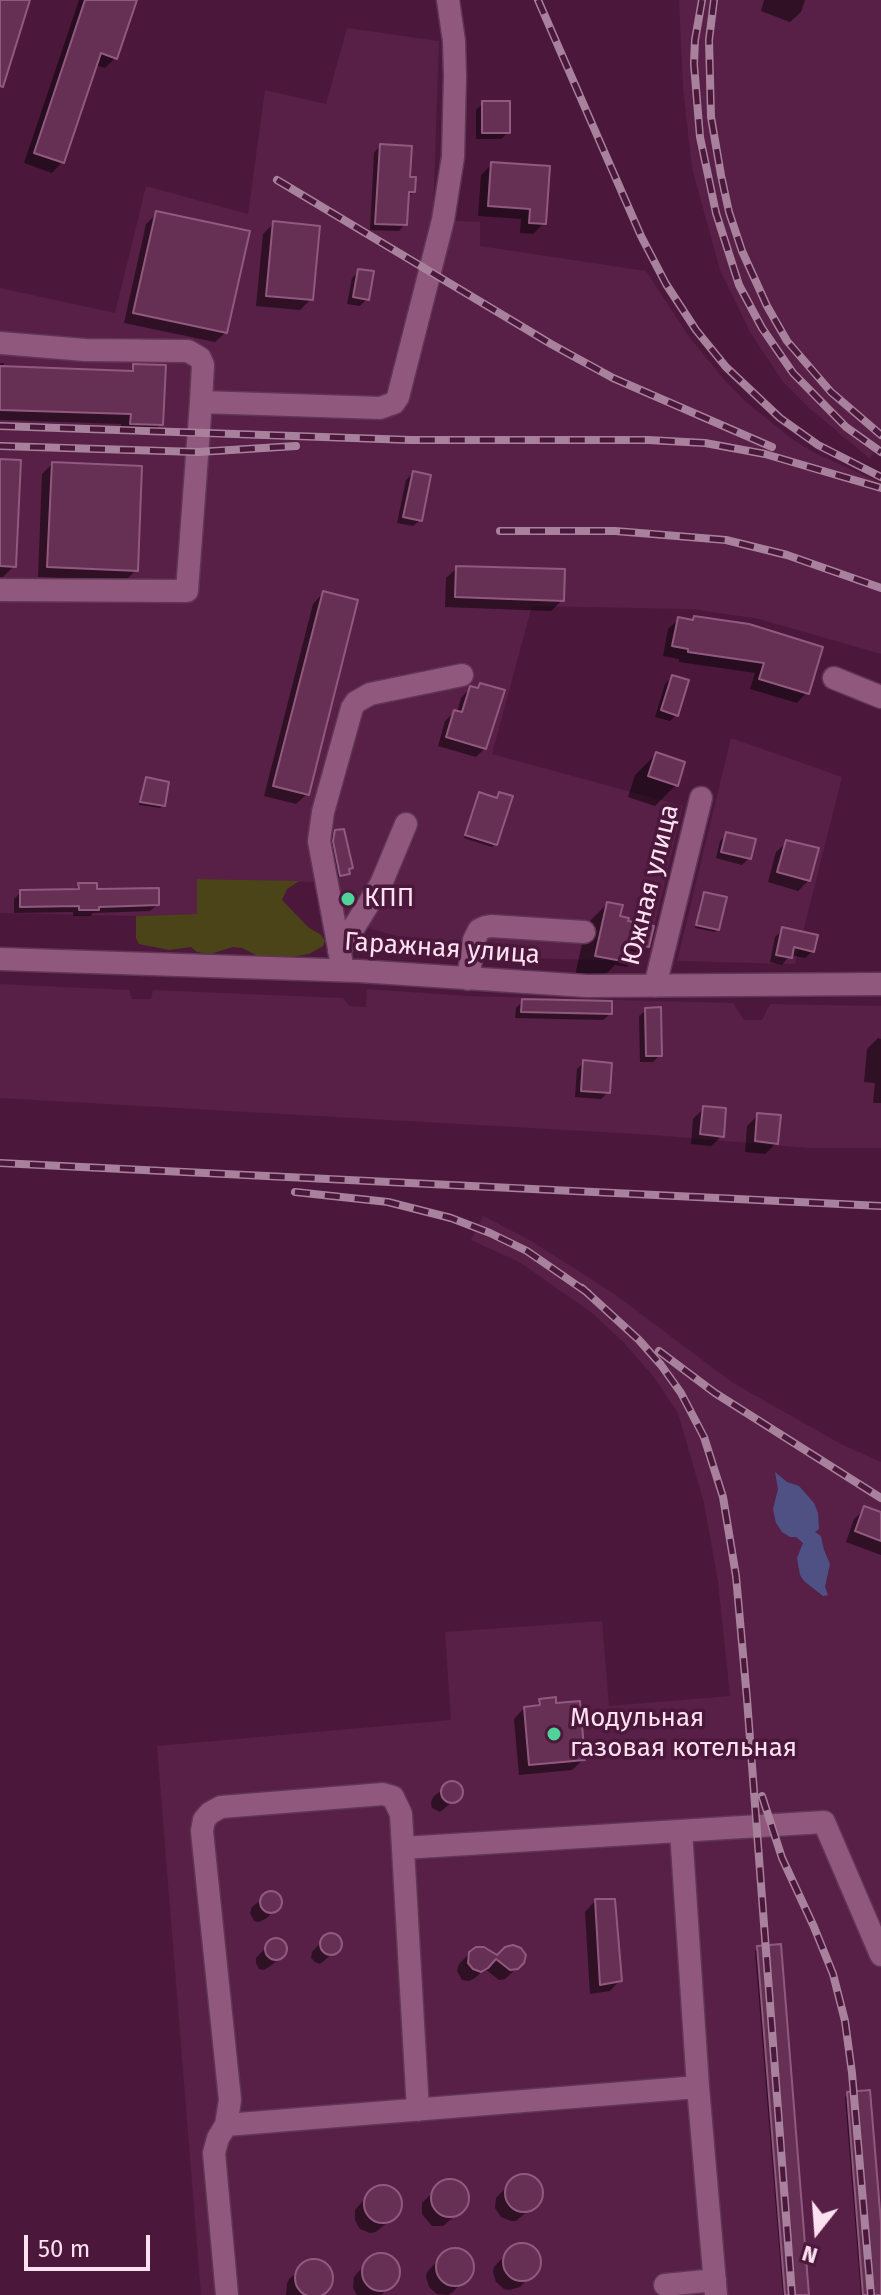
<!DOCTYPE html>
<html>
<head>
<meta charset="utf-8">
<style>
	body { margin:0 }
	#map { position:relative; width:881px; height:2295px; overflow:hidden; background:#4b183c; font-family:"Fira Sans",sans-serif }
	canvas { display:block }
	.north { position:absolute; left:777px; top:2191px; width:80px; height:80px; -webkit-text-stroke:6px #4b183c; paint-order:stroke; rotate:197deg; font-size:22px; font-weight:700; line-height:32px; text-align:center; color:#fce1f1 }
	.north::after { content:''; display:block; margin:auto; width:28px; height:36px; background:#fce1f1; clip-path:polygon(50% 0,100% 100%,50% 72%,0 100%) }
	.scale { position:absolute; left:24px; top:2235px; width:126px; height:36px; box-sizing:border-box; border:4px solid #fce1f1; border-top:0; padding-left:10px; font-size:24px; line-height:28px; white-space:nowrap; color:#fce1f1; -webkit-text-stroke:6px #4b183c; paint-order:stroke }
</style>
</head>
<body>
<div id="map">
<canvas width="881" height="2295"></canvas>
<div class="north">N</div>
<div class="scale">50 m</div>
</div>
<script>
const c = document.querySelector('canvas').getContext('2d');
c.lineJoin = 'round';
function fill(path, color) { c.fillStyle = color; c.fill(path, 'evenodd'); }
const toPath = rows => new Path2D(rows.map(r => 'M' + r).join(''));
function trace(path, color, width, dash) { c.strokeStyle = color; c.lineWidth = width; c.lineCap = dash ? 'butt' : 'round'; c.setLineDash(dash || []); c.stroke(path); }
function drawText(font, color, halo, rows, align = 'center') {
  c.font = font + ' "Fira Sans",sans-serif'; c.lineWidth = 7; c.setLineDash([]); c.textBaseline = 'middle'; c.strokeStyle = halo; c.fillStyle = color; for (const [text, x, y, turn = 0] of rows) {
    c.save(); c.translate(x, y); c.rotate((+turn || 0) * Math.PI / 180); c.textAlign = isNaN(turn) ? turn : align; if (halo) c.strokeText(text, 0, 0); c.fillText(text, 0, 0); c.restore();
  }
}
const built = toPath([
	[679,0,881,0,881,445,869,458,808,407,784,383,750,332,720,270,692,168,683,88],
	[347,28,439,41,433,220,480,222,480,246,646,271,690,338,727,383,746,402,792,439,815,453,881,483,881,654,759,619,692,609,532,606,492,754,683,806,649,947,626,942,622,961,470,956,342,921,312,862,314,882,197,879,198,914,133,916,0,913,0,288,115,313,146,186,248,214,265,90,326,104],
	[731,738,842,777,795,964,677,961],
	[0,984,129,990,132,999,151,999,153,990,343,998,349,1006,366,1007,367,989,469,996,733,1003,744,1020,762,1020,770,1004,881,1006,881,1148,808,1148,654,1135,0,1098],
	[483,1216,528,1239,613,1293,733,1383,841,1444,881,1462,881,2295,201,2295,157,1746,451,1720,445,1632,602,1621,609,1706,730,1696,718,1582,704,1503,678,1413,654,1377,623,1342,592,1313,521,1263,471,1240]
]);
const green = toPath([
	[197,879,299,881,287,889,282,900,308,927,321,935,325,941,323,946,309,954,291,957,258,956,242,948,233,947,210,954,197,952,191,947,169,950,139,944,136,938,136,916,197,914]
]);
const water = toPath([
	[775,1472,787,1482,799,1486,814,1503,818,1513,819,1529,815,1532,821,1536,824,1550,830,1564,825,1587,828,1595,823,1596,804,1581,800,1575,797,1558,803,1543,796,1537,790,1537,782,1532,776,1523,773,1509,778,1489]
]);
const shadow = toPath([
	[79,0,135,0,115,58,105,68,95,65,62,162,52,173,24,163],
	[764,0,805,0,801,12,790,22,761,11],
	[483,103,508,132,501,139,476,139,476,110],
	[380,146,408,178,413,192,407,198,405,224,399,231,370,230,374,153],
	[492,164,544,223,533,234,520,233,521,219,478,216,481,175],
	[157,213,226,332,215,342,124,323,146,224],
	[274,223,311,299,300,310,256,306,263,234],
	[359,271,367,299,360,306,347,304,352,278],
	[0,363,4,363,4,368,128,373,134,366,161,424,150,435,121,434,121,424,0,420],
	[0,461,14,566,3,577,0,577],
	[52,464,136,570,125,581,38,577,42,474],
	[413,473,420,520,413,526,397,523,406,480],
	[457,568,562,600,551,611,445,607,446,578],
	[323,593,307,794,296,804,264,796,313,604],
	[694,618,748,627,807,692,797,703,750,689,755,673,679,662,679,659,663,656,668,629,679,619,691,621],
	[672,677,676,715,670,721,655,717,665,684],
	[480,685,485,748,476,757,438,746,445,721,454,712,457,713,461,698,470,688,475,690],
	[656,754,676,785,655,806,628,797,635,775],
	[147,780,163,806,160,808,139,805,144,782],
	[480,794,496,800,499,794,495,844,492,847,464,838,477,797],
	[336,832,348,874,337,878,331,845,332,835],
	[727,834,749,858,742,865,716,858,720,841],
	[787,842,809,880,798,891,768,882,776,852],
	[79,885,95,891,157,905,150,911,93,913,90,916,73,916,73,912,14,913,14,899,21,892,73,891],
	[704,894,718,929,715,932,695,928,701,897],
	[607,904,647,946,627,967,615,965,599,981,575,976,586,925],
	[782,930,813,951,805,958,790,955,782,965,770,962,775,937],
	[523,1001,610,1014,603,1020,515,1018,516,1008],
	[646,1010,660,1055,653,1062,640,1062,639,1016],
	[878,1038,881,1039,881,1103,873,1103,875,1083,864,1082,867,1049],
	[584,1062,608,1092,601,1099,575,1097,577,1069],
	[704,1108,722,1136,711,1146,691,1144,693,1119],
	[758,1115,776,1143,765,1154,745,1152,747,1126],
	[865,1509,881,1514,881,1555,846,1542,854,1519],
	[540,1701,554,1705,583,1760,572,1770,519,1775,514,1719,524,1708,533,1708],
	[451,1783,458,1786,460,1794,457,1798,440,1812,432,1808,431,1803,433,1797],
	[270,1893,275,1894,279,1901,278,1906,267,1918,259,1922,254,1921,250,1913,252,1907],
	[595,1901,620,1980,610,1991,590,1994,585,1912],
	[327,1936,336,1936,340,1943,339,1948,320,1964,315,1962,311,1958,312,1952],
	[272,1941,280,1942,285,1949,283,1954,272,1965,264,1970,259,1969,256,1963,256,1958],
	[758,1948,807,2295,783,2295,755,1951],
	[470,1953,522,1963,505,1979,499,1980,485,1969,475,1978,469,1981,462,1980,457,1971,459,1964],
	[848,2094,881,2248,881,2295,861,2295,845,2097],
	[520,2176,532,2178,536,2181,541,2191,538,2202,516,2221,511,2221,501,2217,495,2208,496,2198,511,2182],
	[452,2181,462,2187,467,2197,464,2208,443,2226,432,2226,422,2214,422,2203,441,2184],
	[379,2188,385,2188,395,2193,400,2203,397,2214,376,2232,370,2233,360,2229,355,2220,355,2210,370,2193],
	[518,2245,530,2246,537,2255,538,2266,520,2287,509,2290,504,2289,496,2282,493,2272,494,2267,513,2247],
	[451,2250,462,2252,470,2260,471,2271,453,2292,448,2295,437,2294,429,2287,426,2277,427,2272,446,2252],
	[378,2256,383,2256,393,2261,398,2271,395,2282,381,2295,357,2295,353,2288,354,2277,368,2261],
	[310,2262,322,2263,326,2267,331,2277,328,2288,321,2295,286,2295,287,2284,289,2279]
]);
const building = toPath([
	[0,0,30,0,3,87,0,86,0,0],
	[85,0,137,0,117,59,101,53,64,163,34,153,85,0],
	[482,101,510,101,510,133,482,133,482,101],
	[380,144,412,146,410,177,416,177,415,192,409,192,407,225,375,224,380,144],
	[491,162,550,166,546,224,529,223,530,209,488,206,491,162],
	[156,211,250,231,227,333,133,313,156,211],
	[273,221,320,226,313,300,266,296,273,221],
	[358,269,374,271,369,300,353,297,358,269],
	[133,364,166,365,163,425,130,424,131,414,0,410,0,366,133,371,133,364],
	[0,459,21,460,16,567,0,566,0,459],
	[52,462,142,466,138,571,47,567,52,462],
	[413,471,431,475,422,521,403,517,413,471],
	[456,566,565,569,564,601,455,597,456,566],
	[323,591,358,600,309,795,273,786,323,591],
	[694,616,749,624,823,647,809,694,759,679,764,663,688,652,688,649,672,646,678,617,693,620,694,616],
	[672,675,689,680,678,716,661,710,672,675],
	[480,683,505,690,486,749,446,737,454,710,462,712,470,686,478,688,480,683],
	[656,752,685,762,678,786,648,776,656,752],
	[146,777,169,782,165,806,140,802,146,777],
	[479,792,497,798,499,792,513,796,497,845,465,835,479,792],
	[344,829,353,868,349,869,350,874,340,876,333,841,335,830,344,829],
	[726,832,756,839,751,859,721,852,726,832],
	[786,840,819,848,810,881,777,872,786,840],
	[78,883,97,883,97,889,159,888,159,905,99,907,99,910,79,910,79,906,20,907,20,890,79,889,78,883],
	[704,892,727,897,719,930,696,925,704,892],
	[607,902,623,905,620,916,629,918,628,921,654,926,649,947,626,942,622,961,595,956,607,902],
	[782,927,818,935,814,952,794,947,792,958,776,955,782,927],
	[522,999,612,1001,612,1014,521,1012,522,999],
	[661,1007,662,1056,646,1056,645,1008,661,1007],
	[583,1060,612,1063,610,1093,581,1091,583,1060],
	[703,1106,726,1108,724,1137,700,1134,703,1106],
	[757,1113,781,1115,778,1144,755,1141,757,1113],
	[864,1506,881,1512,881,1541,855,1531,864,1506],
	[556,1697,556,1703,580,1701,585,1760,529,1765,524,1707,540,1705,539,1699,556,1697],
	'441 1792a11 11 0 1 1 22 0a11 11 0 1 1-22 0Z',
	'260 1902a11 11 0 1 1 22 0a11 11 0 1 1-22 0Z',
	[595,1899,615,1899,622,1981,600,1985,595,1899],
	'320 1944a11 11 0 1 1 22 0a11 11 0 1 1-22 0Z',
	'265 1949a11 11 0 1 1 22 0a11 11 0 1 1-22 0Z',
	[781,1944,809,2295,785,2295,757,1946,781,1944],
	[513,1945,521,1948,526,1955,524,1963,518,1969,510,1970,496,1959,488,1968,481,1972,473,1969,468,1963,469,1952,476,1947,484,1947,497,1955,505,1947,513,1945],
	[870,2090,881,2223,881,2295,863,2295,847,2092,870,2090],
	'505 2193a19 19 0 1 1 38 0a19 19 0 1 1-38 0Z',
	'431 2198a19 19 0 1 1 38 0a19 19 0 1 1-38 0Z',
	'364 2204a19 19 0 1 1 38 0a19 19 0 1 1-38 0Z',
	'503 2262a19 19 0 1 1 38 0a19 19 0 1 1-38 0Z',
	'436 2267a19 19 0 1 1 38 0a19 19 0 1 1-38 0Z',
	'362 2272a19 19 0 1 1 38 0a19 19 0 1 1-38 0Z',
	'295 2278a19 19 0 1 1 38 0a19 19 0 1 1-38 0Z'
]);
const minor = toPath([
	[0,343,85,350,188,351,200,358,203,365,201,402],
	[0,590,187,591,201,402,380,408,394,403,398,397,443,220,453,157,455,76,454,41,448,0],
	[834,678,881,697],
	[339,951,381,884,406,824],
	[0,959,359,971,587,986,881,984],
	[343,970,319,841,323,812,352,708,356,702,370,694,462,675],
	[468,979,474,940,479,930,485,927,491,926,584,932],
	[655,986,701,798],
	[681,1831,698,2087,716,2295],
	[403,1848,824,1822,881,1955],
	[226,2125,698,2087],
	[665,2285,715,2280],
	[227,2295,214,2153,218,2138,226,2125,230,2100,202,1831,204,1820,210,1813,221,1807,383,1794,393,1797,401,1814,418,2110]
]);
const rail = toPath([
	[538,0,641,236,666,284,696,330,726,367,780,418,818,445,881,477],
	[702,0,695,40,694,64,700,137,716,213,739,285,762,328,793,373,846,427,881,452],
	[714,0,709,40,711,117,721,175,729,212,742,251,767,306,787,341,831,392,881,435],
	[277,180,551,344,613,378,772,447],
	[0,426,411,440,648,440,705,443,765,454,881,488],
	[0,446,198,452,296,446],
	[500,531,615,531,726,540,787,555,881,588],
	[0,1163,881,1206],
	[295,1192,388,1202,451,1218,490,1233,527,1251,588,1293],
	[582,1288,639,1340,661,1365,681,1393,704,1437,723,1497,736,1576,747,1699,792,2295],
	[659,1351,715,1393,881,1498],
	[762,1796,782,1858,814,1927,833,1974,845,2021,852,2073,871,2295]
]);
const markers = [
	[348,899,8,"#4fd399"],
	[554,1734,8,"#4fd399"]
];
const streetNames = [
	["Южная улица",651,885,-76],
	["Гаражная улица",442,949,4]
];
const poiNames = [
	["КПП",364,899],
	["Модульная",570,1719],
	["газовая котельная",570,1749]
];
fill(built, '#581f47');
fill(green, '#4b4419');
fill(water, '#4f5185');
fill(shadow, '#0007');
fill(building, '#663055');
trace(building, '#92597f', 2);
trace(minor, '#603654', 25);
trace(minor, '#91587d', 22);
trace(rail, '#a8829c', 8);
trace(rail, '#4b183c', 5, [15]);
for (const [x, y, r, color] of markers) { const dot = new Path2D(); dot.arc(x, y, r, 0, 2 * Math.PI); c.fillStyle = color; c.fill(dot); trace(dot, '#4b183c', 3); }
drawText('26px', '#fce1f1', '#4b183c', streetNames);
drawText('26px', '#fce1f1', '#4b183c', poiNames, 'left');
</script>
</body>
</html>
